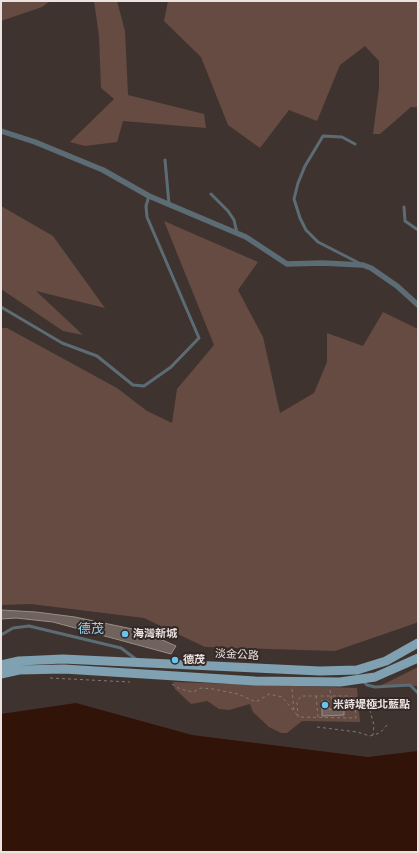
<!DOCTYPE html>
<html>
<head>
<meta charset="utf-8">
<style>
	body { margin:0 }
	#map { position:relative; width:419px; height:853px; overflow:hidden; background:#3f332f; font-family:"Libre Baskerville",serif }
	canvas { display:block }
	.frame { position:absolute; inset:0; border:2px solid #ebe3e1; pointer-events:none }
</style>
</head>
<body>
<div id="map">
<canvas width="419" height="853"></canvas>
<div class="frame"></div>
</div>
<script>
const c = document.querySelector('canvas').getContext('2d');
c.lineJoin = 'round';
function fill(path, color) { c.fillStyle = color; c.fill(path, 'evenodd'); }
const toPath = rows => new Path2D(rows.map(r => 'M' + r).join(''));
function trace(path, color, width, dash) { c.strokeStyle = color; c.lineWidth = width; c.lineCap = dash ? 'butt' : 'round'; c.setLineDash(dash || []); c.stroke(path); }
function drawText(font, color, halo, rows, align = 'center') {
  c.font = font + ' "Libre Baskerville","Noto Sans TC",serif'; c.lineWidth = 4; c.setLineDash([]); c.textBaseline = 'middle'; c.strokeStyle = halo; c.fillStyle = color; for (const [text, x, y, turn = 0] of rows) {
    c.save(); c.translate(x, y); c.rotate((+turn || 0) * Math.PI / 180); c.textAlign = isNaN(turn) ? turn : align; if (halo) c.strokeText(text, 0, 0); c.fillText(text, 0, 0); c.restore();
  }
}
const green = toPath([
	[1,1,50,1,42,7,1,21],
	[94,1,117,1,125,31,128,95,204,114,206,128,123,121,117,142,85,146,70,142,114,99,101,88,99,36],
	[168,1,418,1,418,107,411,107,380,134,373,134,379,88,379,61,365,46,340,65,317,121,289,110,260,148,228,125,201,57,164,21],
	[1,206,53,236,105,308,36,291,83,335,63,331,1,289],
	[164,221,258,262,238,290,263,337,280,413,314,393,327,362,327,333,363,346,383,312,418,329,418,621,416,623,335,651,205,647,144,618,31,604,1,605,1,328,7,328,117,388,147,411,172,423,177,389,214,345],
	[418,667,418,686,381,685,388,682],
	[173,682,357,688,360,722,302,721,287,733,281,733,269,727,253,712,250,704,229,710,219,709,207,701,191,704,175,689]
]);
const water = toPath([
	[76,703,192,735,368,757,418,751,418,852,1,852,1,714]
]);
const building = toPath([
	[1,610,36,612,75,617,142,631,176,646,171,654,53,622,16,618,1,619,1,610],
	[322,701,328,701,329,709,338,709,338,701,344,701,344,715,322,716,322,701]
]);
const path = toPath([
	[50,678,130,682],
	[172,684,180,689,193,692,201,688,213,689,238,694,256,702,269,694,282,697,298,716],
	[292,689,294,712],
	[330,690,333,709],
	[316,696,318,717],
	[354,698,356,718,298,717,297,702,301,696,348,696,354,698,364,702,370,711,374,725,373,735],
	[317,727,357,732,370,736,380,733,387,725]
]);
const service = toPath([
	[355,144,342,137,323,136,305,166,298,183,294,199,300,218,306,230,318,242,359,263],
	[165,160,169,204],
	[211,194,228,211,234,220,237,233],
	[404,207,405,221,418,230],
	[1,307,62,343,97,356,133,385,144,386,171,367,199,338,147,217,146,206,149,196],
	[1,635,13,628,29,626,121,648,137,660],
	[362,680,367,685,375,687,410,685,418,693]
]);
const minor = toPath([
	[1,131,35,142,103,170,149,196,246,237,287,264,322,263,363,265,371,268,397,286,418,305]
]);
const primary = toPath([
	[1,665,19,661,63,659,320,671,357,670,386,661,418,643],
	[1,674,19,670,64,669,255,681,340,682,375,677,418,658]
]);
const markers = [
	[125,634,4,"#67c4ef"],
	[175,660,4,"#67c4ef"],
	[325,705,4,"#67c4ef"]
];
const poiNames = [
	["海灣新城",133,634],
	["德茂",183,660],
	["米詩堤極北藍點",333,705]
];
const streetNames = [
	["淡金公路",237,655,3]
];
const quarterNames = [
	["德茂",91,629]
];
fill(green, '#664b42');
fill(water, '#311308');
fill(building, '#70635e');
trace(building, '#9a8d88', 1);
trace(path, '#847976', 1, [3, 3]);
trace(service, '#5c6c75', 3);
trace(minor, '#5c6c75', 5.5);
trace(primary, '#7fa1b2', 9);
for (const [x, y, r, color] of markers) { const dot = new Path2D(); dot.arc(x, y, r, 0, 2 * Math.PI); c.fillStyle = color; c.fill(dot); trace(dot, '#342926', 1.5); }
drawText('bold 11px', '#ebe3e1', '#342926', poiNames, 'left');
drawText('11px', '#ebe3e1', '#342926', streetNames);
drawText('13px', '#96d7f8', '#342926', quarterNames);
</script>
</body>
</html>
